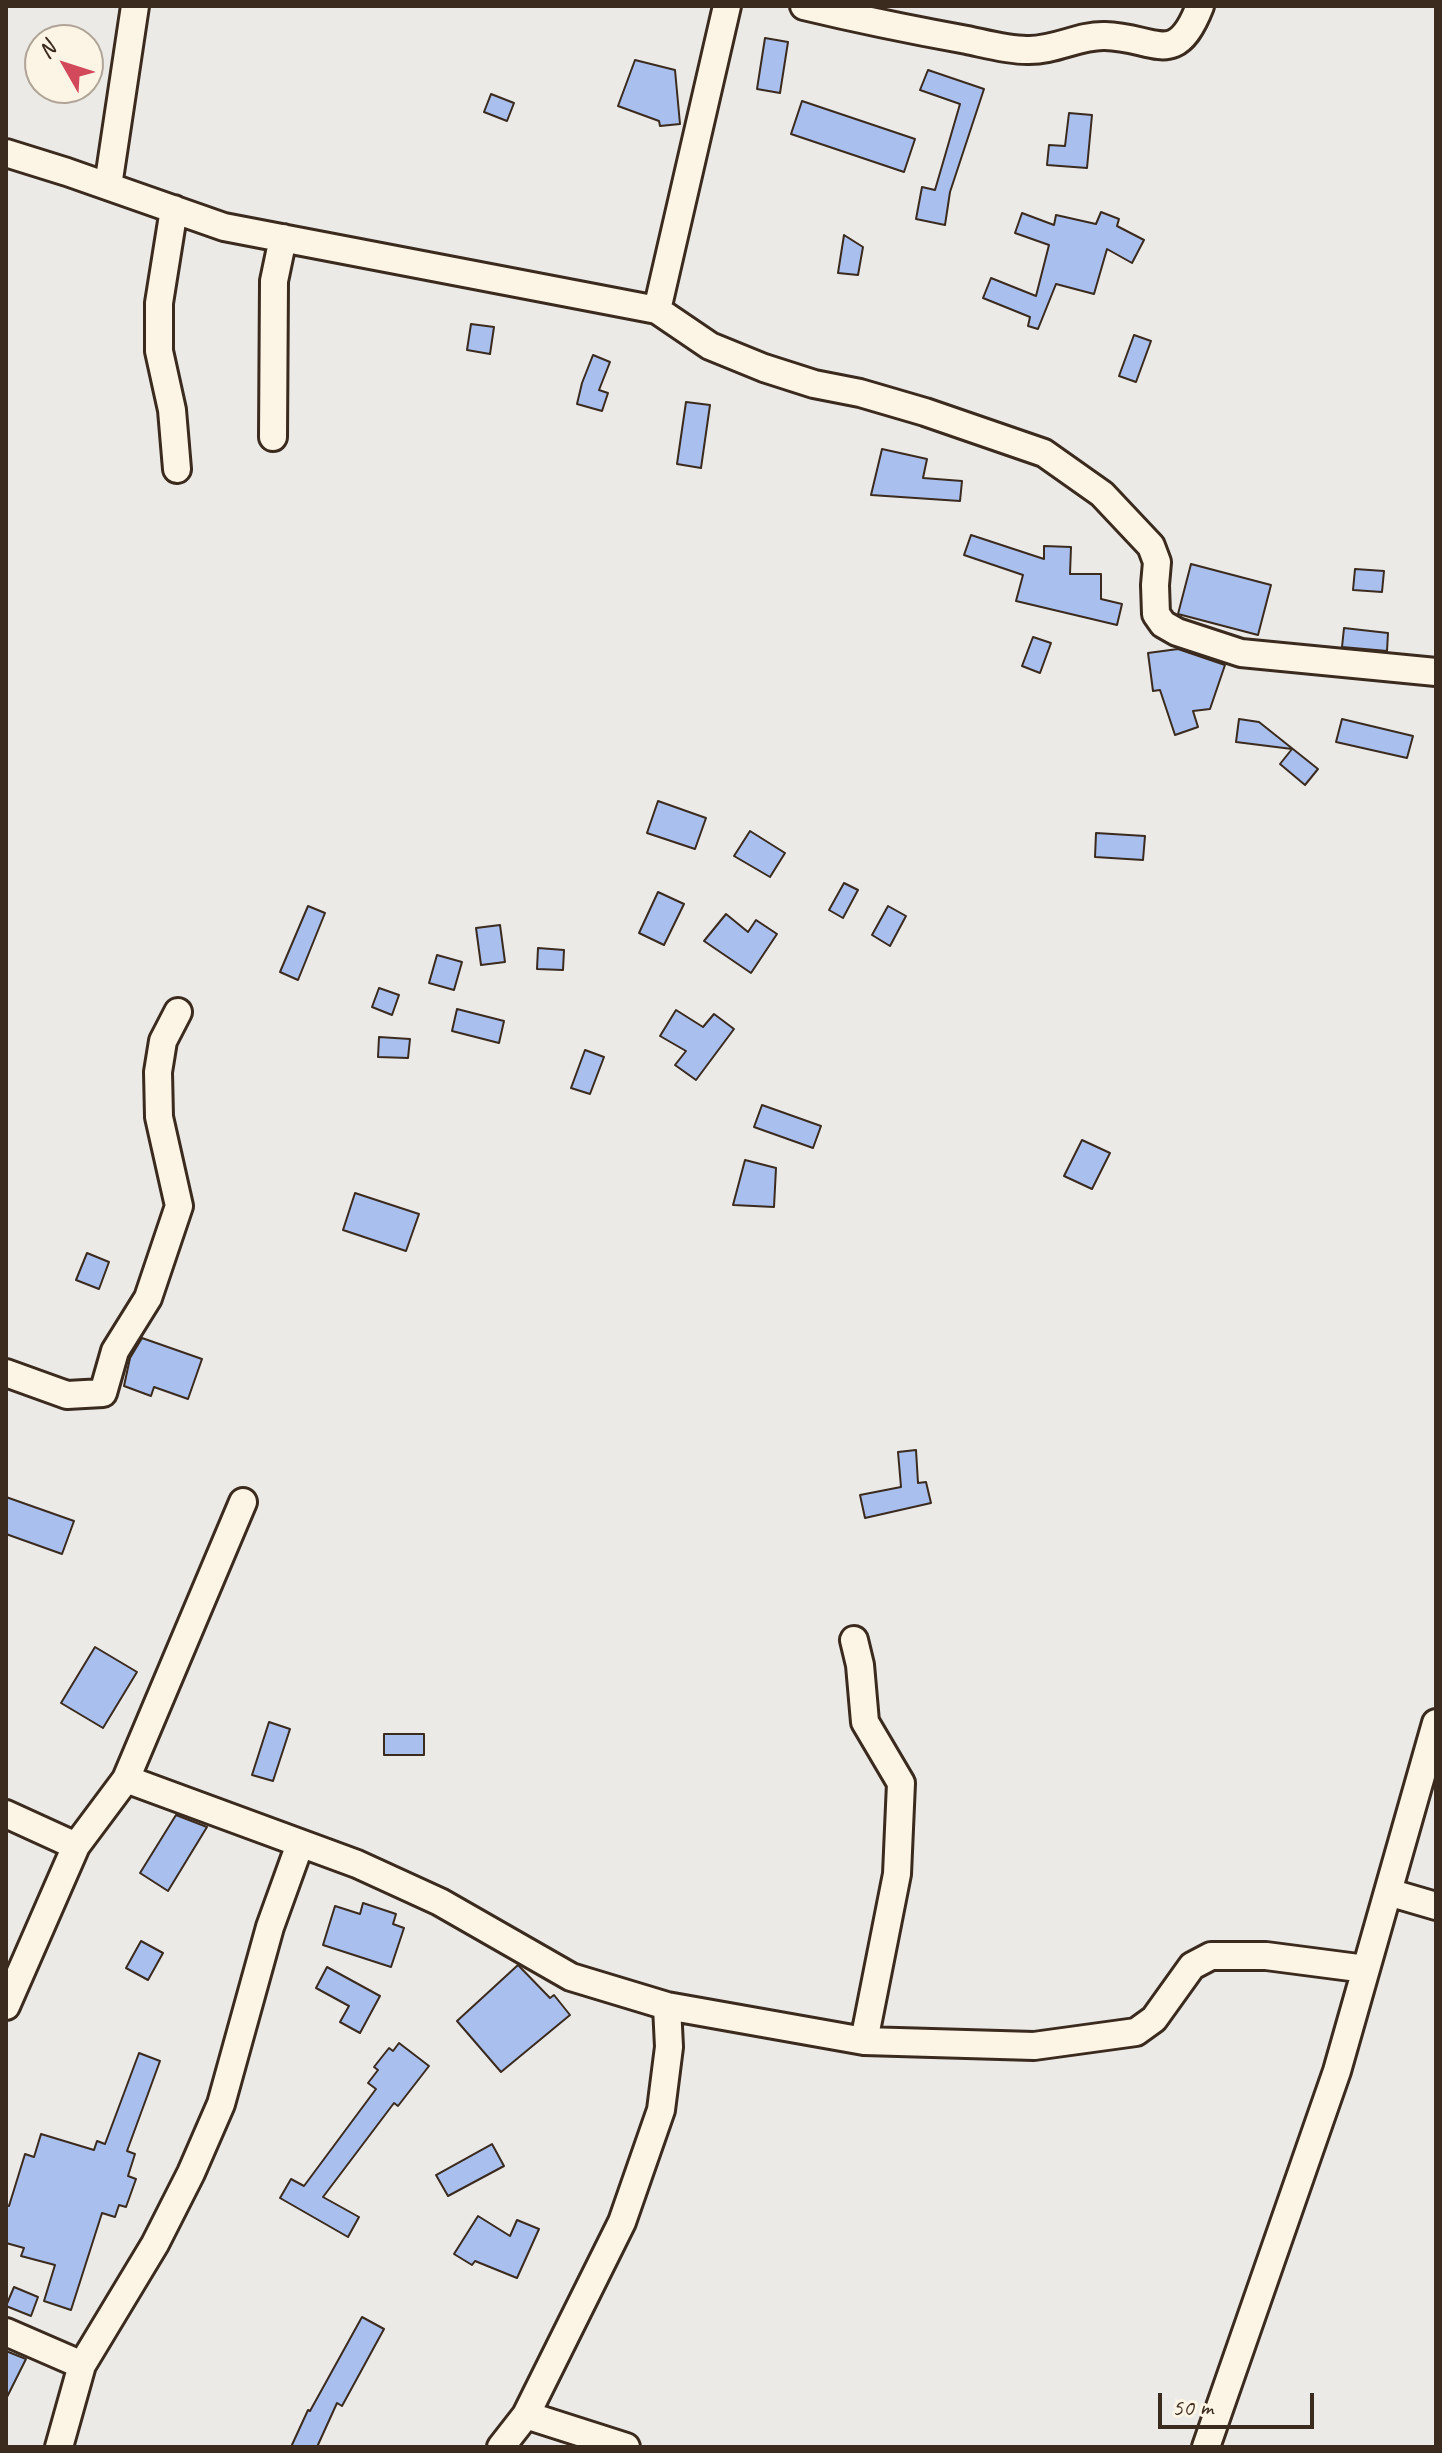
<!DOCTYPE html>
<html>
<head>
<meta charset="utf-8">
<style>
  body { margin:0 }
  #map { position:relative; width:1442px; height:2453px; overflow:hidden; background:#ebeae7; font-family:Caveat,sans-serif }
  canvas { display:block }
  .frame { position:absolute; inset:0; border:8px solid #3b2a1e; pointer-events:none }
  .north { position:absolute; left:24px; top:24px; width:80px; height:80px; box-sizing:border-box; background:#fcf5e5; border:2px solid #afa495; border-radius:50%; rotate:309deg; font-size:22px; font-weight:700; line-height:32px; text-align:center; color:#3b2a1e }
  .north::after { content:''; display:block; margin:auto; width:28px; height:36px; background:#d1495b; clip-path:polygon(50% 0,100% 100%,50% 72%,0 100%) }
  .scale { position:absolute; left:1158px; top:2393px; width:156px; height:36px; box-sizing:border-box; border:4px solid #3b2a1e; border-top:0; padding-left:10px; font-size:24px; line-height:28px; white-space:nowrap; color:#3b2a1e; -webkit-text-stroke:6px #fcf5e5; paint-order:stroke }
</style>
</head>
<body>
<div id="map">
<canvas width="1442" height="2453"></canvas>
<div class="frame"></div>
<div class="north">N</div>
<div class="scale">50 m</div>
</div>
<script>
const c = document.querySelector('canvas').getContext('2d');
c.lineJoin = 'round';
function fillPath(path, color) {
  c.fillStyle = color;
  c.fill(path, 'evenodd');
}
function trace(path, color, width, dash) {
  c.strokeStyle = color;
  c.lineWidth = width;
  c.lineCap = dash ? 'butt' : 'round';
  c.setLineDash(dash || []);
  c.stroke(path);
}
const building = new Path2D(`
  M765 38 788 42 780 93 757 89Z
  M635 60 675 70 680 124 660 126 659 121 618 106Z
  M928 70 984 89 950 192 945 225 916 219 922 187 935 190 960 104 920 90Z
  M491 94 514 103 507 121 484 112Z
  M802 101 915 139 904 172 791 134Z
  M1069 113 1092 115 1087 168 1047 165 1049 145 1065 146Z
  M1101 212 1119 219 1117 226 1144 240 1132 263 1107 249 1094 294 1056 284 1038 329 1028 326 1030 317 983 298 991 278 1036 296 1049 245 1015 233 1022 213 1054 225 1056 215 1096 224Z
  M844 235 863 247 858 275 838 273Z
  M471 324 494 327 490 354 467 350Z
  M1134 335 1151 341 1136 382 1119 376Z
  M593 355 610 362 599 390 608 393 602 411 577 404 582 383Z
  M686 402 710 405 701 468 677 464Z
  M882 449 927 459 923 478 962 481 960 501 871 495Z
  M971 535 1044 559V546L1071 547 1070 574H1101V599L1122 604 1117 625 1016 601 1023 575 964 555Z
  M1191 564 1271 585 1258 635 1178 614Z
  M1355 569 1384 571 1382 592 1353 590Z
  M1344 628 1388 633 1387 651 1342 647Z
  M1033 637 1051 643 1040 673 1022 666Z
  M1178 649 1225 665 1210 709 1193 711 1198 727 1175 735 1160 690 1153 691 1148 653Z
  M1239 719 1259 722 1318 769 1305 785 1280 764 1292 749 1236 742Z
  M1342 719 1413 736 1407 758 1336 742Z
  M658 801 706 818 695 849 647 833Z
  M750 831 785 853 770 877 734 856Z
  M1096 833 1145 836 1143 860 1095 857Z
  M844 883 858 890 843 918 829 910Z
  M658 892 684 904 664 945 639 933Z
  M308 906 325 913 298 980 280 972Z
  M888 906 906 916 890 946 872 935Z
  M726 914 748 932 756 920 777 934 751 973 704 941Z
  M500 925 505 962 481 965 476 928Z
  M538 948 564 950 563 970 537 969Z
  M437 955 462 962 454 990 429 983Z
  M379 988 399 995 392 1015 372 1007Z
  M457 1009 504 1021 499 1043 452 1031Z
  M676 1010 703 1027 714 1014 734 1029 696 1080 675 1065 686 1051 660 1036Z
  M379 1037 410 1039 408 1058 378 1057Z
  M585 1050 604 1057 590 1094 571 1088Z
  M762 1105 821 1126 813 1148 754 1127Z
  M1082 1140 1110 1153 1092 1189 1064 1176Z
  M745 1160 776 1168 774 1207 733 1205Z
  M355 1193 419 1214 406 1251 343 1230Z
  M87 1253 109 1262 99 1289 76 1280Z
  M142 1338 202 1359 188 1399 154 1387 151 1396 124 1386 130 1358Z
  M916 1450 918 1483 926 1482 931 1503 865 1518 860 1495 901 1487 898 1452Z
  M6 1497 74 1521 62 1554 6 1534Z
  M95 1647 137 1672 103 1728 61 1703Z
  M269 1722 290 1729 273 1781 252 1775Z
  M384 1734H424V1755H384Z
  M176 1815 207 1827 168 1891 140 1873Z
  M363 1903 396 1914 393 1924 404 1928 391 1967 323 1945 335 1906 360 1914Z
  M141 1941 163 1953 148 1980 126 1968Z
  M518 1965 550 1998 554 1995 570 2015 501 2072 457 2021Z
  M327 1967 380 1996 360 2033 340 2022 349 2006 316 1988Z
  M399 2043 429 2066 398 2106 394 2103 323 2197 359 2217 348 2237 280 2198 291 2179 304 2186 376 2089 368 2083 378 2070 374 2067 389 2048 393 2051Z
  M139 2053 160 2061 127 2151 135 2154 128 2176 136 2179 126 2207 119 2205 115 2217 102 2213 71 2310 44 2301 55 2265 21 2256 24 2248 6 2243V2205L9 2206 25 2154 34 2157 41 2134 94 2150 97 2141 105 2144Z
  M492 2144 504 2166 448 2196 436 2175Z
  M478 2216 510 2236 517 2220 539 2229 517 2278 475 2261 472 2265 454 2254Z
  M14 2287 38 2297 31 2316 6 2306Z
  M362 2317 384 2329 342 2406 337 2403 317 2447H291L308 2410 310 2411Z
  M6 2351 26 2359 6 2399Z`);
fillPath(building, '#a9bfed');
trace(building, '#3b2a1e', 2);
const street = new Path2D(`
  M804 6C858 19 912 30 967 40 986 44 1007 50 1027 50 1055 51 1079 35 1105 36 1155 37 1175 70 1200 6
  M6 153 67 172 224 227 657 310 710 346 764 368 814 384 860 393 925 412 1044 453 1102 494 1151 546 1157 562 1155 585 1156 614 1163 624 1177 632 1241 653 1436 672
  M108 186 135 6
  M174 209 159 303V351L172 410 177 469
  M657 310 727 6
  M273 437 274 281 283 238
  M6 1373 67 1395 103 1393 115 1351 148 1298 179 1206 159 1117 158 1072 163 1041 178 1012
  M854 1640 860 1665 865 1722 901 1783 897 1874 864 2041
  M126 1779 357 1864 440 1902 571 1977 667 2006 669 2047 661 2110 622 2222 526 2415 501 2447
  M6 1814 76 1846
  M1388 1892 1436 1906
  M6 2006 76 1846 126 1779 243 1502
  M667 2006 864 2041 1034 2046 1136 2032 1154 2019 1192 1966 1211 1956H1266L1366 1969
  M6 2332 82 2365
  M526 2415 626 2447
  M59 2447 82 2365 155 2244 191 2173 221 2104 270 1927 300 1844
  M1206 2447 1337 2071 1436 1723`);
trace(street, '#3b2a1e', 32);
trace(street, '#fcf5e5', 26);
</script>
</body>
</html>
